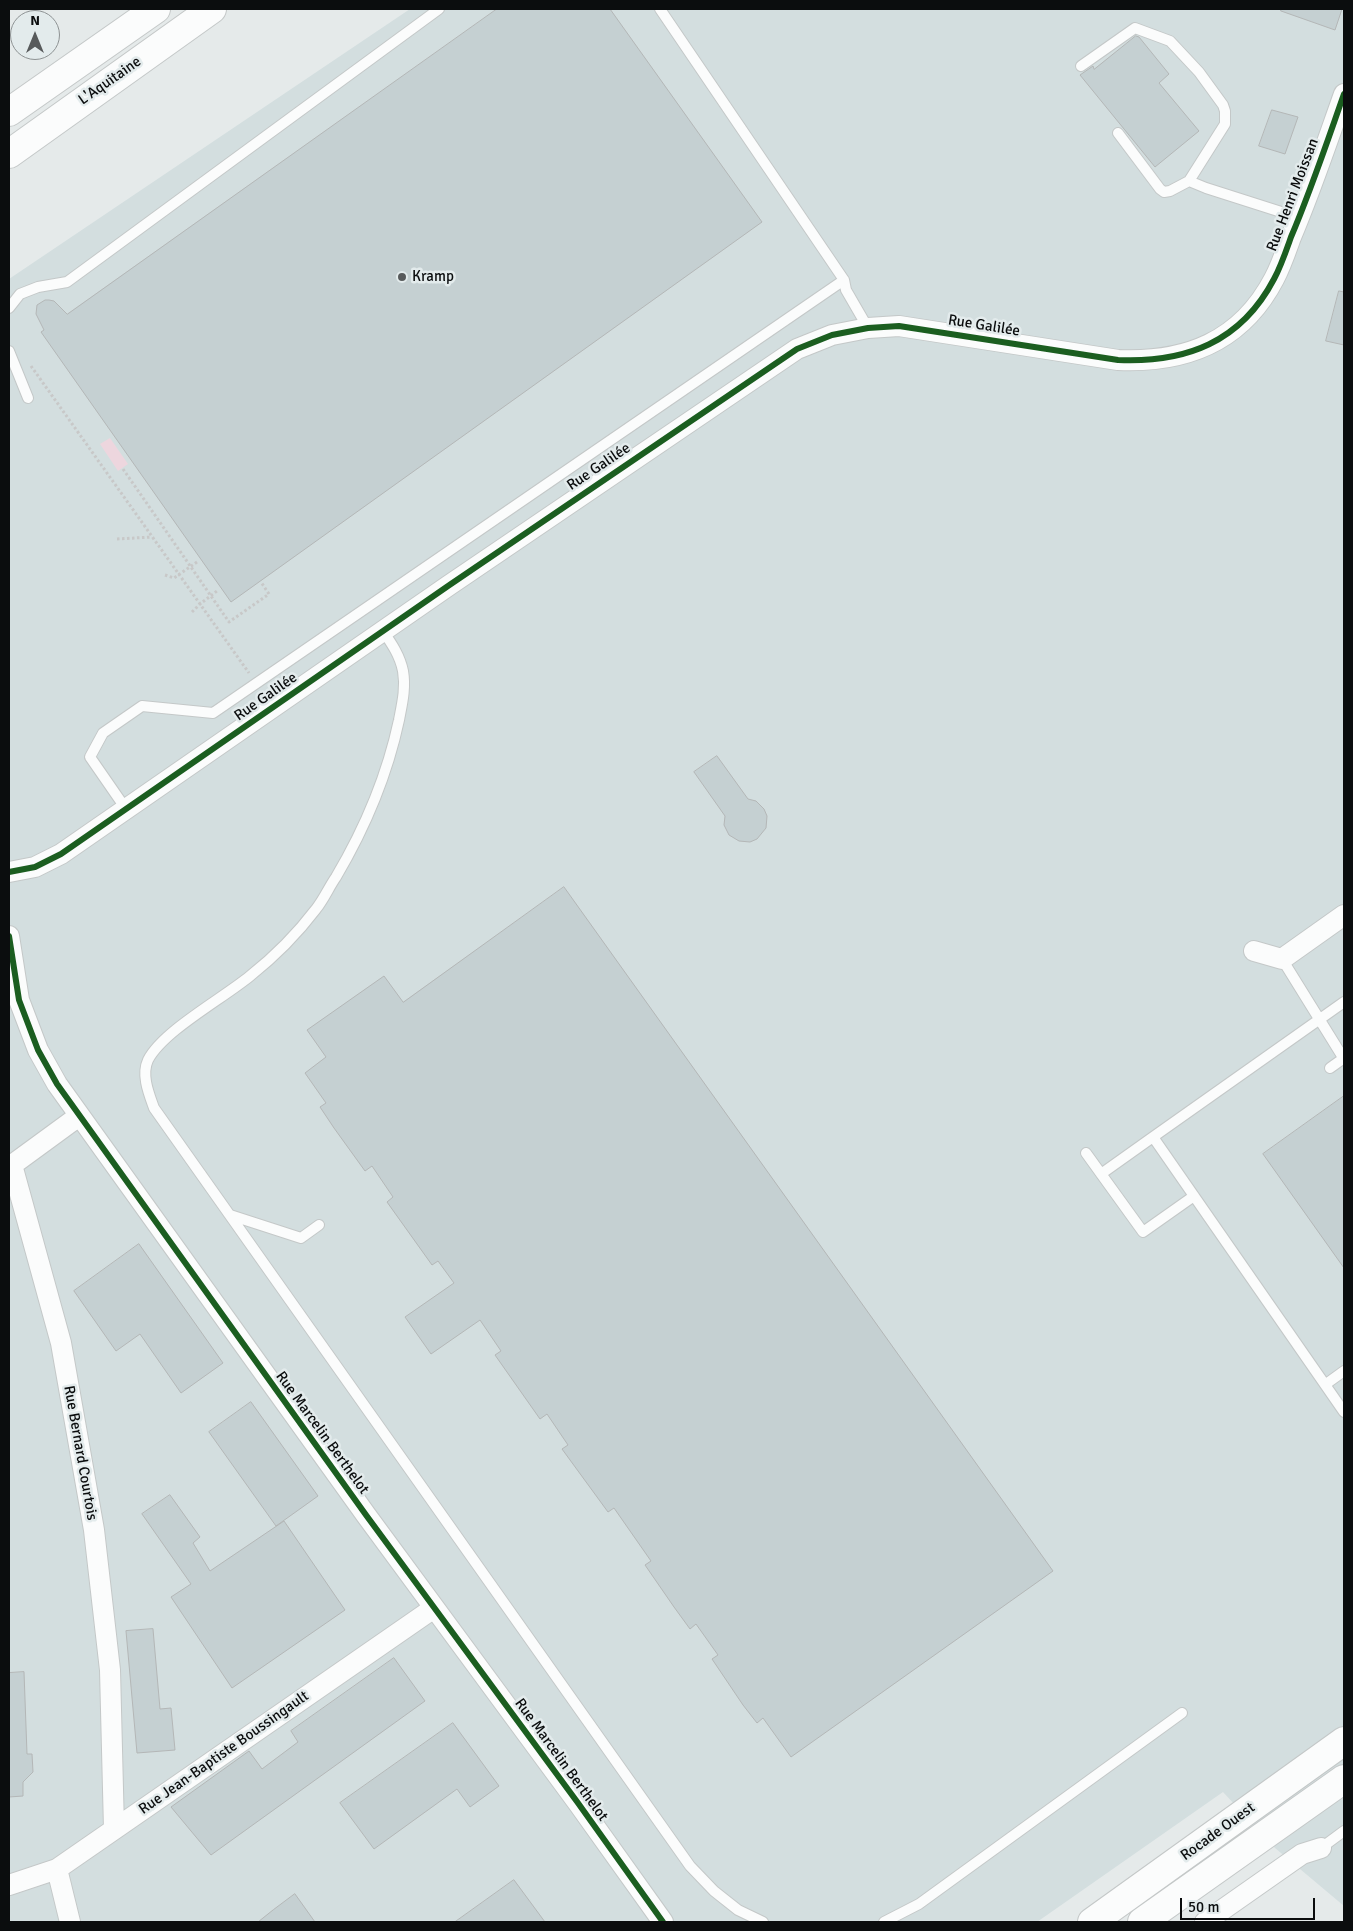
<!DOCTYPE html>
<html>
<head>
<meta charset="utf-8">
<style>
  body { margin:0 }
  #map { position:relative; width:1353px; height:1931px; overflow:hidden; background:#e5eaea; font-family:Signika,sans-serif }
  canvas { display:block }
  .frame { position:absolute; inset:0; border:10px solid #0b0d0e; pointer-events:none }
  .north { position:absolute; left:10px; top:10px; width:50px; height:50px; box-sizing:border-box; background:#e3ebec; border:1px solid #8d9293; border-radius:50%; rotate:0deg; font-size:14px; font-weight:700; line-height:20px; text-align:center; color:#0b0d0e }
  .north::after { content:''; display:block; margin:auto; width:18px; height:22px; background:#575a5b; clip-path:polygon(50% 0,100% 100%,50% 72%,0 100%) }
  .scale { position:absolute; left:1180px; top:1898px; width:135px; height:22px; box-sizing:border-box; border:2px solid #0b0d0e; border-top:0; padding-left:6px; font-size:15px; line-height:18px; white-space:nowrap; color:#0b0d0e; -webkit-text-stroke:4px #e3ebec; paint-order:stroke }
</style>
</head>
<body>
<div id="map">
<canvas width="1353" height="1931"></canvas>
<div class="frame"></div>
<div class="north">N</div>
<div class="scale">50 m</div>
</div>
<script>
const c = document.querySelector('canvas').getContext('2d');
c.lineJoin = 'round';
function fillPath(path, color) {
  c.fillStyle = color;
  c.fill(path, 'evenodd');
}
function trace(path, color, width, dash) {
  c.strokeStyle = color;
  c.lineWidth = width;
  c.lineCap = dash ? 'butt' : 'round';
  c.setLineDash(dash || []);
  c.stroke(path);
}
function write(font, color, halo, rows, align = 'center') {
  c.font = font + ' Signika,sans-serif';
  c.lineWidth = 5;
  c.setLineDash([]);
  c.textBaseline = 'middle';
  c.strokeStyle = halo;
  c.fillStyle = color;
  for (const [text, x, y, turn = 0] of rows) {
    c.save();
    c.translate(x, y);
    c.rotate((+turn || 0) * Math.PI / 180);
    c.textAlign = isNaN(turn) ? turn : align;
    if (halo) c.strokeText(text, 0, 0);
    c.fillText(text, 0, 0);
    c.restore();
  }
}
fillPath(new Path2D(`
  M410 9H1344V1906L1275 1848 1223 1792 1037 1922H9V279Z`), '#d3dedf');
fillPath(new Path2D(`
  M110 438 128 464 118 471 100 444Z`), '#edd6de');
const building = new Path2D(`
  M497 9H610L762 222 231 602 41 332 44 330 36 314 37 305 45 300H49L54 301 67 314Z
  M1281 9H1342L1335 30 1281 11Z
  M1136 36 1139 37 1169 74 1159 83 1199 131 1155 167 1080 75 1093 66 1094 69Z
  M1272 110 1298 117 1285 154 1259 146Z
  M1339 291 1344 292V345L1326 341Z
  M717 756 748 799 756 801 764 809 767 816 766 828 757 839 750 842 739 841 729 835 724 825 725 816 694 772Z
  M564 887 1053 1571 791 1757 763 1718 757 1723 743 1705 712 1659 718 1655 696 1624 690 1629 674 1607 645 1565 651 1561 614 1508 608 1512 562 1449 568 1445 547 1414 540 1419 495 1355 501 1351 480 1320 431 1354 405 1317 454 1283 438 1261 432 1265 387 1202 393 1197 372 1166 365 1171 334 1128 320 1107 326 1103 305 1073 326 1057 307 1030 384 976 403 1002Z
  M1344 1096V1268L1263 1154Z
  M139 1244 223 1363 181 1393 140 1334 116 1351 74 1291Z
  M251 1402 318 1496 276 1526 209 1432Z
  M170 1495 200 1537 193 1543 210 1571 284 1521 345 1610 232 1688 171 1597 191 1584 142 1514Z
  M153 1629 160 1709 171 1708 175 1750 137 1753 126 1631Z
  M394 1658 425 1701 211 1855 171 1807 249 1751 262 1769 298 1742 291 1731Z
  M24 1672 27 1754H32L33 1772 23 1782V1796L9 1797V1673Z
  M453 1723 499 1786 470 1807 457 1789 374 1849 340 1803Z
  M514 1880 545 1922H455Z
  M295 1894 315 1922H258L273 1910Z`);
fillPath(building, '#c5d0d2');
trace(building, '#b4b7b7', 1);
const service = new Path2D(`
  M1081 66 1135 28 1170 41 1199 72 1223 105 1225 111V124L1189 181 1170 191 1164 192 1160 189 1118 133
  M1189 181 1206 188 1300 218
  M844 280 846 290 868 328
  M9 308 20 294 38 287 67 282 439 9
  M9 351 28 398
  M383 631C392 644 400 656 403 671 406 688 402 704 399 720 387 776 365 828 336 877 329 887 324 899 316 909 297 934 274 957 250 976 222 999 163 1031 148 1060 141 1075 149 1094 154 1108L690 1866 714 1891 738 1910 763 1922
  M126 809 90 757 103 733 142 706 213 713 844 280 660 9
  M1282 959 1344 1059
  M1344 1002 1153 1137 1344 1412
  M1330 1068 1344 1058
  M1086 1153 1143 1232 1194 1196
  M1101 1174 1153 1137
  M230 1215 301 1238 319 1225
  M1326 1384 1344 1371
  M1321 1848 1344 1831
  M884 1922 919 1904 1182 1713`);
const minor = new Path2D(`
  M9 872 35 867 61 854 448 586 797 349 832 335 868 328 899 326 1118 360C1186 363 1241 342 1274 279 1281 266 1286 251 1291 237 1311 190 1327 142 1344 94
  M9 936 19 1000 38 1050 57 1084 366 1515 578 1803 663 1922
  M1254 951 1282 959 1344 915
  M79 1116 12 1165 61 1343 94 1530 110 1670 114 1829
  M57 1869 70 1922
  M9 1885 57 1869 434 1608
  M1205 1922 1302 1854 1321 1848`);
const primary = new Path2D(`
  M1092 1922 1344 1741
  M1142 1922 1344 1779`);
const motorway = new Path2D(`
  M9 112 156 9
  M9 154 212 9`);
trace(service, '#c4c8c8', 12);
trace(minor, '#c4c8c8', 22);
trace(primary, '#c4c8c8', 30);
trace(motorway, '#c4c8c8', 30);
trace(new Path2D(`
  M31 366 249 673
  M123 469 229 622 269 594 261 582
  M117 539 152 537
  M165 575 174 578 197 562
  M192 612 200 604 217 591`), '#c8c8c8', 3, [2.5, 2.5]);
trace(service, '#fbfcfc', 10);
trace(minor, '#fbfcfc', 20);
trace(primary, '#fbfcfc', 28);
trace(motorway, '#fbfcfc', 28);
trace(new Path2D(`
  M9 872 35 867 61 854 448 586 797 349 832 335 868 328 899 326 1118 360C1186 363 1241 342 1274 279 1281 266 1286 251 1291 237 1311 190 1327 142 1344 94
  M9 936 19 1000 38 1050 57 1084 366 1515 578 1803 663 1922`), '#1b5e20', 6);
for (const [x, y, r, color] of [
  [402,277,5,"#575a5b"]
]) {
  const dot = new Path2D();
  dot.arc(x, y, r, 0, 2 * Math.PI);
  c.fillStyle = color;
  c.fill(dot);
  trace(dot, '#e3ebec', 2);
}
write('15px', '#0b0d0e', '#e3ebec', [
  ["L'Aquitaine",110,81,-35],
  ["Rue Henri Moissan",1293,195,-69],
  ["Rue Galilée",984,326,9],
  ["Rue Galilée",599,467,-34],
  ["Rue Galilée",266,697,-35],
  ["Rue Marcelin Berthelot",322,1433,54],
  ["Rue Bernard Courtois",80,1453,80],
  ["Rue Jean-Baptiste Boussingault",224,1753,-35],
  ["Rue Marcelin Berthelot",561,1760,54],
  ["Rocade Ouest",1218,1832,-36]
]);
write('15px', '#0b0d0e', '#e3ebec', [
  ["Kramp",412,277]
], 'left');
</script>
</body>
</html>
